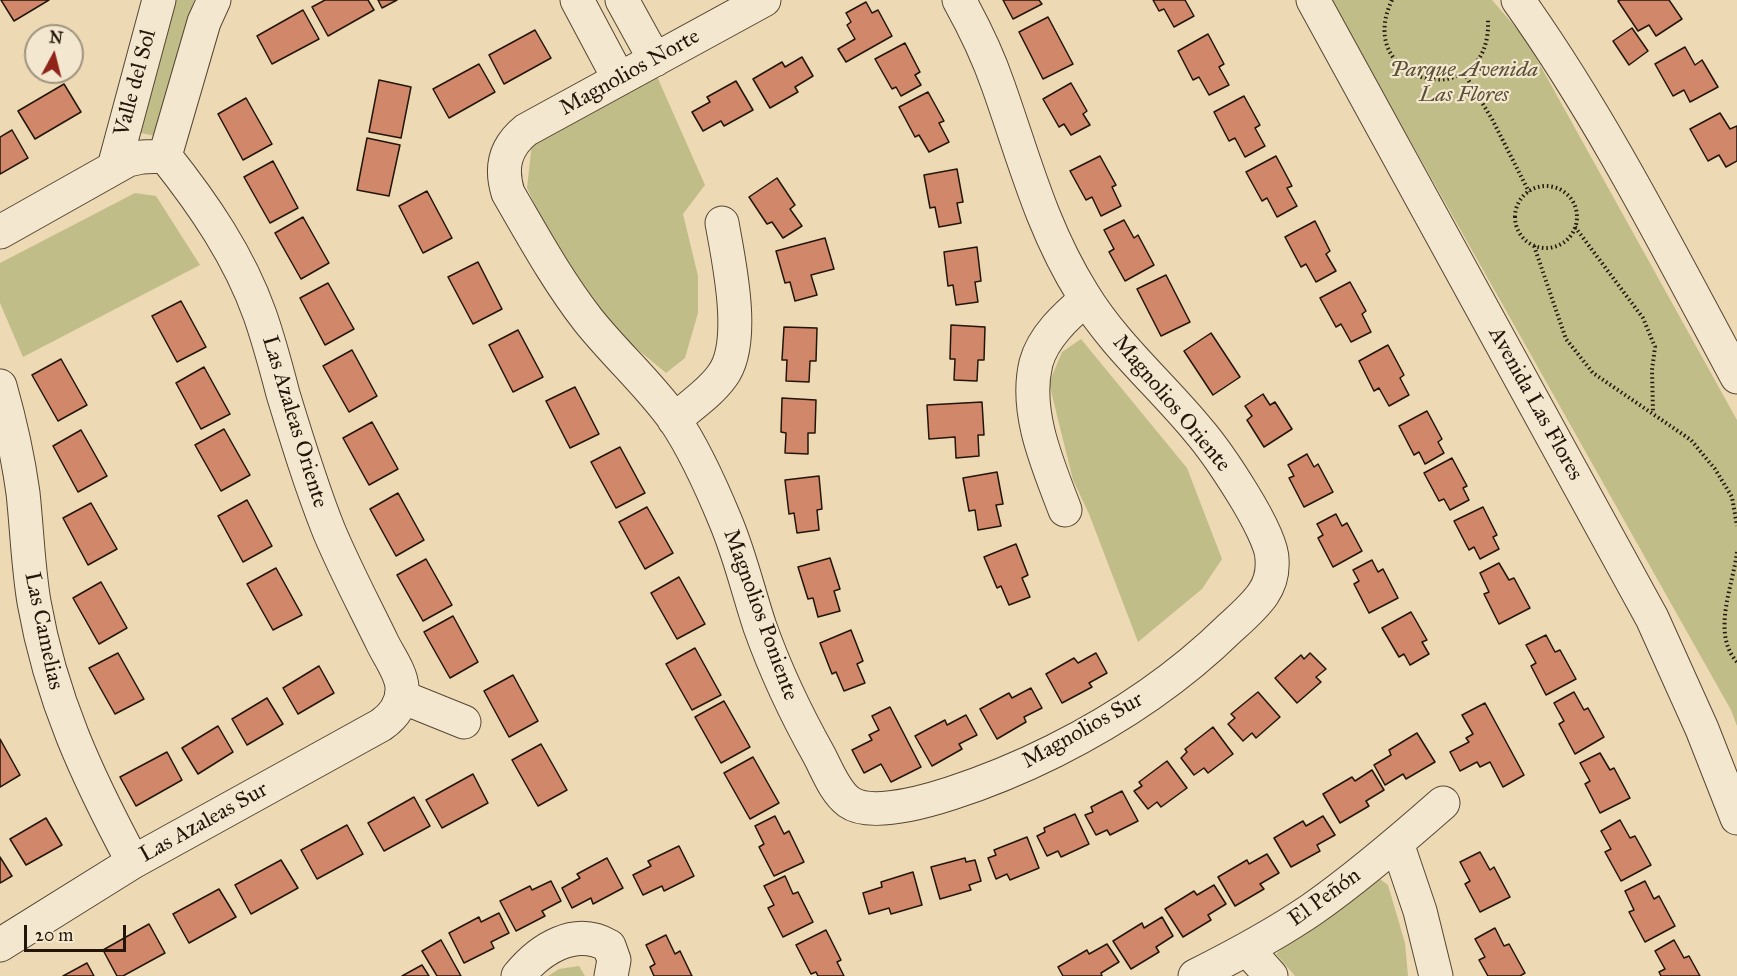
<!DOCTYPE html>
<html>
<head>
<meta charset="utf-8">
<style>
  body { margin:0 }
  #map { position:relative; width:1737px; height:976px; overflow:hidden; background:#eddab5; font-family:"IM FELL Great Primer",serif }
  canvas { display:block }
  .north { position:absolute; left:24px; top:24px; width:60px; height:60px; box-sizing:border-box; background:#f3e7cf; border:2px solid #a0937f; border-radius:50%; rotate:7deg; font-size:16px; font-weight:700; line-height:24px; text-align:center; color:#231508 }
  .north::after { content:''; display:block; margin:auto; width:21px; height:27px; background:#8f2418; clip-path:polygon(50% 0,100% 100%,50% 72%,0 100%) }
  .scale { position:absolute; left:24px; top:925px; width:102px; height:27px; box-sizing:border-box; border:3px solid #231508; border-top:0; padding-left:8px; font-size:18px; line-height:21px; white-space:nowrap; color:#231508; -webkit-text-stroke:4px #f3e7cf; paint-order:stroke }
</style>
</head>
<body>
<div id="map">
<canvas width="1737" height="976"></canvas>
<div class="north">N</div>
<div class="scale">20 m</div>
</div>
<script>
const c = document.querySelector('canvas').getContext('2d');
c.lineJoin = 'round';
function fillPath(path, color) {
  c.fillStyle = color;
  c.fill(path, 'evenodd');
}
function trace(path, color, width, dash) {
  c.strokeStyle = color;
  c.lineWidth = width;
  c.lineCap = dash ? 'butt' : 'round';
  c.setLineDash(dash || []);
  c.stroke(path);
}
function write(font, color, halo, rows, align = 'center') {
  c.font = font + ' "IM FELL Great Primer",serif';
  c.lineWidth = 4.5;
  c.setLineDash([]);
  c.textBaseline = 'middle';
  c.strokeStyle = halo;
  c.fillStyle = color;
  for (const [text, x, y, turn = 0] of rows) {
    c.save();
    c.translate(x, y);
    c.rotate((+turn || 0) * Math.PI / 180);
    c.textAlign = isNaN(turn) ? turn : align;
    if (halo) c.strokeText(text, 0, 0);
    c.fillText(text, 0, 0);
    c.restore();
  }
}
fillPath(new Path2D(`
  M174 0H194L160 137 141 133Z
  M1331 0H1492L1525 38 1737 420V726L1731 710Z
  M655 72 705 185 683 214 698 276V313L685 358 666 373 613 329 557 251 527 188 532 142Z
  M135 193 156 196 200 265 23 357 0 303V263Z
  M1081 339 1187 468 1222 559 1202 589 1138 642 1089 514 1073 480 1049 383 1062 352Z
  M1369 871 1388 885 1405 943 1408 976H1295L1276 954Z
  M579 966 585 976H548L559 969Z`), '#c0bd88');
const building = new Path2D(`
  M1 0H49L14 21Z
  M325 0H368L374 10 328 36 312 7Z
  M378 0H397L382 8Z
  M1003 0H1039L1042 4 1013 19Z
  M1153 0H1185L1194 16 1174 27 1164 9 1159 11Z
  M1620 0H1669L1682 19 1656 36 1649 25 1638 31 1618 1Z
  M866 2 872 13 878 10 892 36 846 62 838 49 855 39 847 25 851 22 846 13Z
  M303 10 319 39 272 64 257 36Z
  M1048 17 1073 64 1043 79 1019 32Z
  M1632 28 1648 51 1629 65 1613 41Z
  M535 30 551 58 504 84 489 55Z
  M1208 34 1224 64 1219 67 1229 85 1209 95 1199 77 1193 80 1178 51Z
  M905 43 920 72 915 75 921 85 901 96 896 87 892 89 875 59Z
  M1685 47 1695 65 1702 60 1718 87 1690 102 1684 90 1673 96 1655 64Z
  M802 57 813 76 795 87 798 92 770 108 753 79 782 62 785 67Z
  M479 64 495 92 449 118 433 89Z
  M379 80 411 87 401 138 369 132Z
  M736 81 753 110 724 126 721 121 703 131 692 112 710 102 707 97Z
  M1071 83 1087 111 1083 114 1090 125 1071 135 1064 124 1059 127 1043 99Z
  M64 84 81 112 35 139 18 111Z
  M928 92 944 121 939 123 949 142 929 152 919 135 915 137 899 107Z
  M1244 96 1260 125 1255 128 1265 146 1245 157 1235 138 1229 141 1214 112Z
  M246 98 272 144 243 160 218 114Z
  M1720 113 1730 129 1737 126V161L1726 167 1719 155 1708 161 1690 129Z
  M12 130 28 158 0 174V137Z
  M367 138 400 145 389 196 357 190Z
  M1100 156 1116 185 1112 187 1121 206 1101 216 1092 197 1086 200 1070 171Z
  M1276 156 1292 186 1287 188 1297 206 1277 217 1267 198 1262 201 1246 172Z
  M273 161 298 208 270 223 244 177Z
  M957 169 963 202 957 203 961 223 939 227 935 207 930 208 924 175Z
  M777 178 795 205 790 209 802 226 783 238 772 222 767 224 749 197Z
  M427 191 452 238 423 253 399 206Z
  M303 217 329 263 301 279 275 233Z
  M1124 220 1134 238 1138 235 1154 265 1125 281 1109 252 1114 249 1104 230Z
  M1315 221 1330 251 1326 254 1336 271 1316 282 1306 264 1301 267 1285 237Z
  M825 238 834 269 811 275 817 295 795 301 790 282 785 283 776 251Z
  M977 247 981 281 975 282 978 302 956 305 953 285 948 286 944 252Z
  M478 262 502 309 473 324 448 277Z
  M1166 275 1190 322 1161 336 1137 289Z
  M1350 282 1366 311 1362 314 1371 332 1351 342 1341 324 1336 327 1320 298Z
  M328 283 354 329 325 345 300 298Z
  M181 301 206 347 177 362 152 316Z
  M951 325 985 327 984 360H978L977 381 954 380 955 359H950Z
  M784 327 817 328 816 361H810L809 382 786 381 787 360H782Z
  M518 330 543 377 513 392 489 345Z
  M1211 333 1240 377 1213 395 1184 351Z
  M1388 345 1404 375 1400 378 1409 395 1389 406 1379 388 1374 391 1359 361Z
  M352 350 377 396 349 412 323 366Z
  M61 359 87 405 58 421 32 375Z
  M204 367 230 414 201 429 176 383Z
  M575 387 599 434 570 448 546 401Z
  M1263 394 1270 405 1275 402 1292 429 1264 447 1247 420 1252 416 1245 406Z
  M782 398 816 400 815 433H808V454L785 453 786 433 781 432Z
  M982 402 984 435H978L979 456 956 458 955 437 929 439 927 405Z
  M1427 411 1442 439 1438 442 1444 453 1425 464 1419 452 1414 455 1399 426Z
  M372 422 398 469 369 485 343 438Z
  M224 429 250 475 221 491 195 445Z
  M81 430 107 476 78 492 53 446Z
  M620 447 645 493 616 508 591 462Z
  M1307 454 1314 467 1318 464 1333 492 1304 507 1289 478 1294 476 1288 465Z
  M1452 458 1467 486 1463 488 1469 500 1450 510 1444 499 1439 501 1424 473Z
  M997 472 1003 504 996 505 1001 526 978 530 975 510 969 511 963 478Z
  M819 476 822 509 817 510 819 530 797 533 794 513 789 514 785 480Z
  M398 493 424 540 396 556 370 509Z
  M247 500 272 546 243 562 218 516Z
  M91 503 117 549 88 565 63 518Z
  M647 507 673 553 645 569 619 522Z
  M1483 507 1497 535 1493 537 1499 549 1480 559 1474 547 1469 550 1454 521Z
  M1336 514 1342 526 1347 523 1362 551 1333 567 1318 538 1323 535 1317 524Z
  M1016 544 1028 575 1022 578 1030 597 1009 605 1001 586 997 588 984 557Z
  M830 558 840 589 834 591 840 611 818 617 813 598 808 599 798 567Z
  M426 559 452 605 423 621 397 575Z
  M1372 560 1378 572 1383 569 1398 598 1369 613 1354 584 1359 581 1353 570Z
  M1499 563 1509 580 1514 578 1530 608 1499 624 1484 594 1489 592 1480 573Z
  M276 568 302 615 273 630 247 584Z
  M679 577 705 624 677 639 651 593Z
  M101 582 127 628 99 644 73 598Z
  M1411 612 1427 640 1422 642 1429 654 1410 665 1404 654 1399 657 1382 628Z
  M453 616 478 662 450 678 424 632Z
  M851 630 863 661 857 664 865 683 844 691 836 672 832 674 820 643Z
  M1546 635 1555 652 1560 650 1576 679 1546 695 1531 666 1536 663 1526 645Z
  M695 648 721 695 692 710 666 664Z
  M118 653 144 699 115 714 89 668Z
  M1096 653 1107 673 1089 683 1092 687 1062 703 1046 674 1074 658 1078 663Z
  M1310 653 1326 669 1316 677 1321 682 1297 703 1275 678 1301 655 1304 659Z
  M319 666 334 693 298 714 283 688Z
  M513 675 538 721 509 737 484 691Z
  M1031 688 1042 708 1024 717 1026 722 997 739 980 709 1009 693 1012 698Z
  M1258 692 1280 717 1256 738 1252 733 1243 741 1228 724 1235 718 1231 714Z
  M1574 692 1584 710 1588 708 1604 737 1575 754 1559 724 1564 721 1554 703Z
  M267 698 283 724 247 745 232 719Z
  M724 701 750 747 721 763 695 717Z
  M1485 703 1524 775 1503 787 1490 762 1480 767 1477 762 1460 771 1450 752 1469 742 1466 738 1473 734 1462 715Z
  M890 707 921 767 891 782 881 764 864 773 852 750 872 740 869 735 879 730 872 716Z
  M966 715 977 735 959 744 962 749 932 766 915 736 945 720 947 725Z
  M218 726 233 752 198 774 182 748Z
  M1213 727 1233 754 1208 773 1204 768 1194 775 1181 758 1187 752 1185 749Z
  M1417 733 1435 762 1406 779 1403 774 1385 785 1374 765 1391 755 1389 750Z
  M0 739 20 775 0 787Z
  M541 744 567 790 538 806 512 760Z
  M167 752 182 780 136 806 120 777Z
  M1600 753 1610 770 1614 768 1630 798 1600 813 1585 784 1590 781 1580 763Z
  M753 757 779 803 750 819 724 773Z
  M1167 761 1187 788 1161 807 1157 802 1148 809 1134 791 1142 786 1139 782Z
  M1372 770 1384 790 1366 801 1369 806 1340 823 1323 794 1352 777 1355 781Z
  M473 774 488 803 442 828 426 800Z
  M1122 791 1138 821 1110 835 1107 830 1096 835 1085 815 1093 812 1091 807Z
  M414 797 430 826 384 851 368 823Z
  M1075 814 1089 844 1061 857 1058 851 1047 856 1037 836 1045 832 1044 828Z
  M775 816 784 834 789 831 804 862 774 876 759 847 764 844 755 826Z
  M1323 816 1335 835 1317 845 1320 851 1291 867 1274 838 1303 821 1306 826Z
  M46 818 62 845 26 865 10 839Z
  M1620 820 1630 838 1635 836 1651 865 1621 881 1605 852 1611 849 1601 831Z
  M347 825 363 854 317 879 301 850Z
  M1027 837 1039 868 1010 880 1007 874 996 879 988 858 996 855 994 850Z
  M679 846 694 876 664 891 662 886 643 895 633 875 651 866 648 861Z
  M1480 852 1490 870 1494 867 1510 897 1480 912 1465 884 1470 881 1460 862Z
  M1267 854 1279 873 1260 884 1264 889 1235 906 1218 877 1247 860 1249 864Z
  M0 857 12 876 0 883Z
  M607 858 623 888 593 904 591 898 572 908 562 888 580 878 577 874Z
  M965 858 966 862 975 860 981 881 969 885 971 890 940 899 931 867Z
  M281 860 298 888 251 914 235 885Z
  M913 872 922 905 891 914 889 908 869 914 863 893 882 887 881 882Z
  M785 876 793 894 798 892 813 922 783 937 768 908 774 905 764 886Z
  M551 881 561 901 542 911 545 916 516 931 500 901 530 886 532 890Z
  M1645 881 1654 899 1659 896 1675 926 1645 942 1629 912 1634 910 1625 891Z
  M1214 885 1226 904 1208 915 1211 920 1183 937 1165 909 1194 891 1197 895Z
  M219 889 236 917 189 943 173 914Z
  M499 913 509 933 491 942 494 948 464 963 449 933 479 917 481 922Z
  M1162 917 1173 936 1156 947 1159 952 1131 969 1113 941 1142 923 1144 928Z
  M149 924 165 953 123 976H117L103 950Z
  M1495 928 1504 946 1509 944 1525 973 1520 976H1488L1479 960 1485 957 1475 939Z
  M826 930 841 960 837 962 844 976H818L816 972 811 974 796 945Z
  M666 935 675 954 680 951 692 976H654L650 967 655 964 646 945Z
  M441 940 461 976H437L422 951Z
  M1674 940 1684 958 1689 956 1700 976H1661L1659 972 1665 969 1655 951Z
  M1107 944 1119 962 1101 973 1102 976H1063L1058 967 1087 950 1089 954Z
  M87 963 94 976H63Z
  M422 965 429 976H402Z`);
fillPath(building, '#d18769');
trace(building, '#231508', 1.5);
const minor = new Path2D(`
  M577 0 619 79
  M622 0 655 60
  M764 0 526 130C505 147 500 167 508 193 533 236 557 280 588 320 615 354 649 384 674 419 695 450 711 486 725 520 740 555 748 591 760 627 776 672 796 714 819 755 827 770 835 792 849 802 885 828 1016 770 1054 751 1118 719 1179 678 1230 628 1241 618 1254 607 1263 594 1270 584 1273 572 1272 559 1272 532 1217 452 1198 430 1160 384 1114 345 1083 294 1041 227 1024 158 998 85 988 56 974 27 959 0
  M165 156 204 22 214 0
  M114 167 159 0
  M0 232 128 160 142 157 165 156
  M0 386C10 421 18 457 23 493 27 530 28 566 34 602 51 699 87 776 133 862
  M674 420C690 406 710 393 722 376 747 344 729 262 722 223
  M1065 510C1048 465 1024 412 1036 363 1043 337 1066 316 1086 299
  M402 697 464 722
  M1397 843 1420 911 1436 976
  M0 945 133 862 381 725C394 716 403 704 402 687 401 672 388 655 382 642 364 605 345 569 329 531 311 486 297 440 283 394 276 367 269 341 260 315 239 256 204 205 165 156
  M1247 949 1271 976
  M518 976C540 949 575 926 609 946L614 960 611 976
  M1195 976C1235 956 1274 935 1311 910 1357 878 1401 840 1443 803`);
const tertiary = new Path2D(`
  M1313 0 1652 618 1702 729 1737 818
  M1518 0C1602 118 1668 249 1737 377`);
trace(minor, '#564633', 35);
trace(tertiary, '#564633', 35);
trace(new Path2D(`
  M1392 0C1351 86 1492 116 1488 20
  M1464 73 1492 119 1529 192
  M1515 217a31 31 0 1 1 62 0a31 31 0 1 1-62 0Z
  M1575 227 1643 318 1655 347 1652 370 1653 412
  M1534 246 1566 339 1593 373 1691 440 1715 469 1732 497 1737 526
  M1737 552C1733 586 1711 633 1737 662`), '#231508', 4, [1.5, 3]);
trace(minor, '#f3e7cf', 33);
trace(tertiary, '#f3e7cf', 33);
write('italic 22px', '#5a5035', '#f3e7cf', [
  ["Parque Avenida",1464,71],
  ["Las Flores",1464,96]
]);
write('22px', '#231508', '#f3e7cf', [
  ["Magnolios Norte",630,73,-29],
  ["Valle del Sol",136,83,-75],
  ["Magnolios Oriente",1171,404,50],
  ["Avenida Las Flores",1535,404,61],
  ["Las Azaleas Oriente",294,422,73],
  ["Magnolios Poniente",760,615,70],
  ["Las Camelias",43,631,78],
  ["Magnolios Sur",1083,731,-29],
  ["Las Azaleas Sur",204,823,-29],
  ["El Peñón",1325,898,-36]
]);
</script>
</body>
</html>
